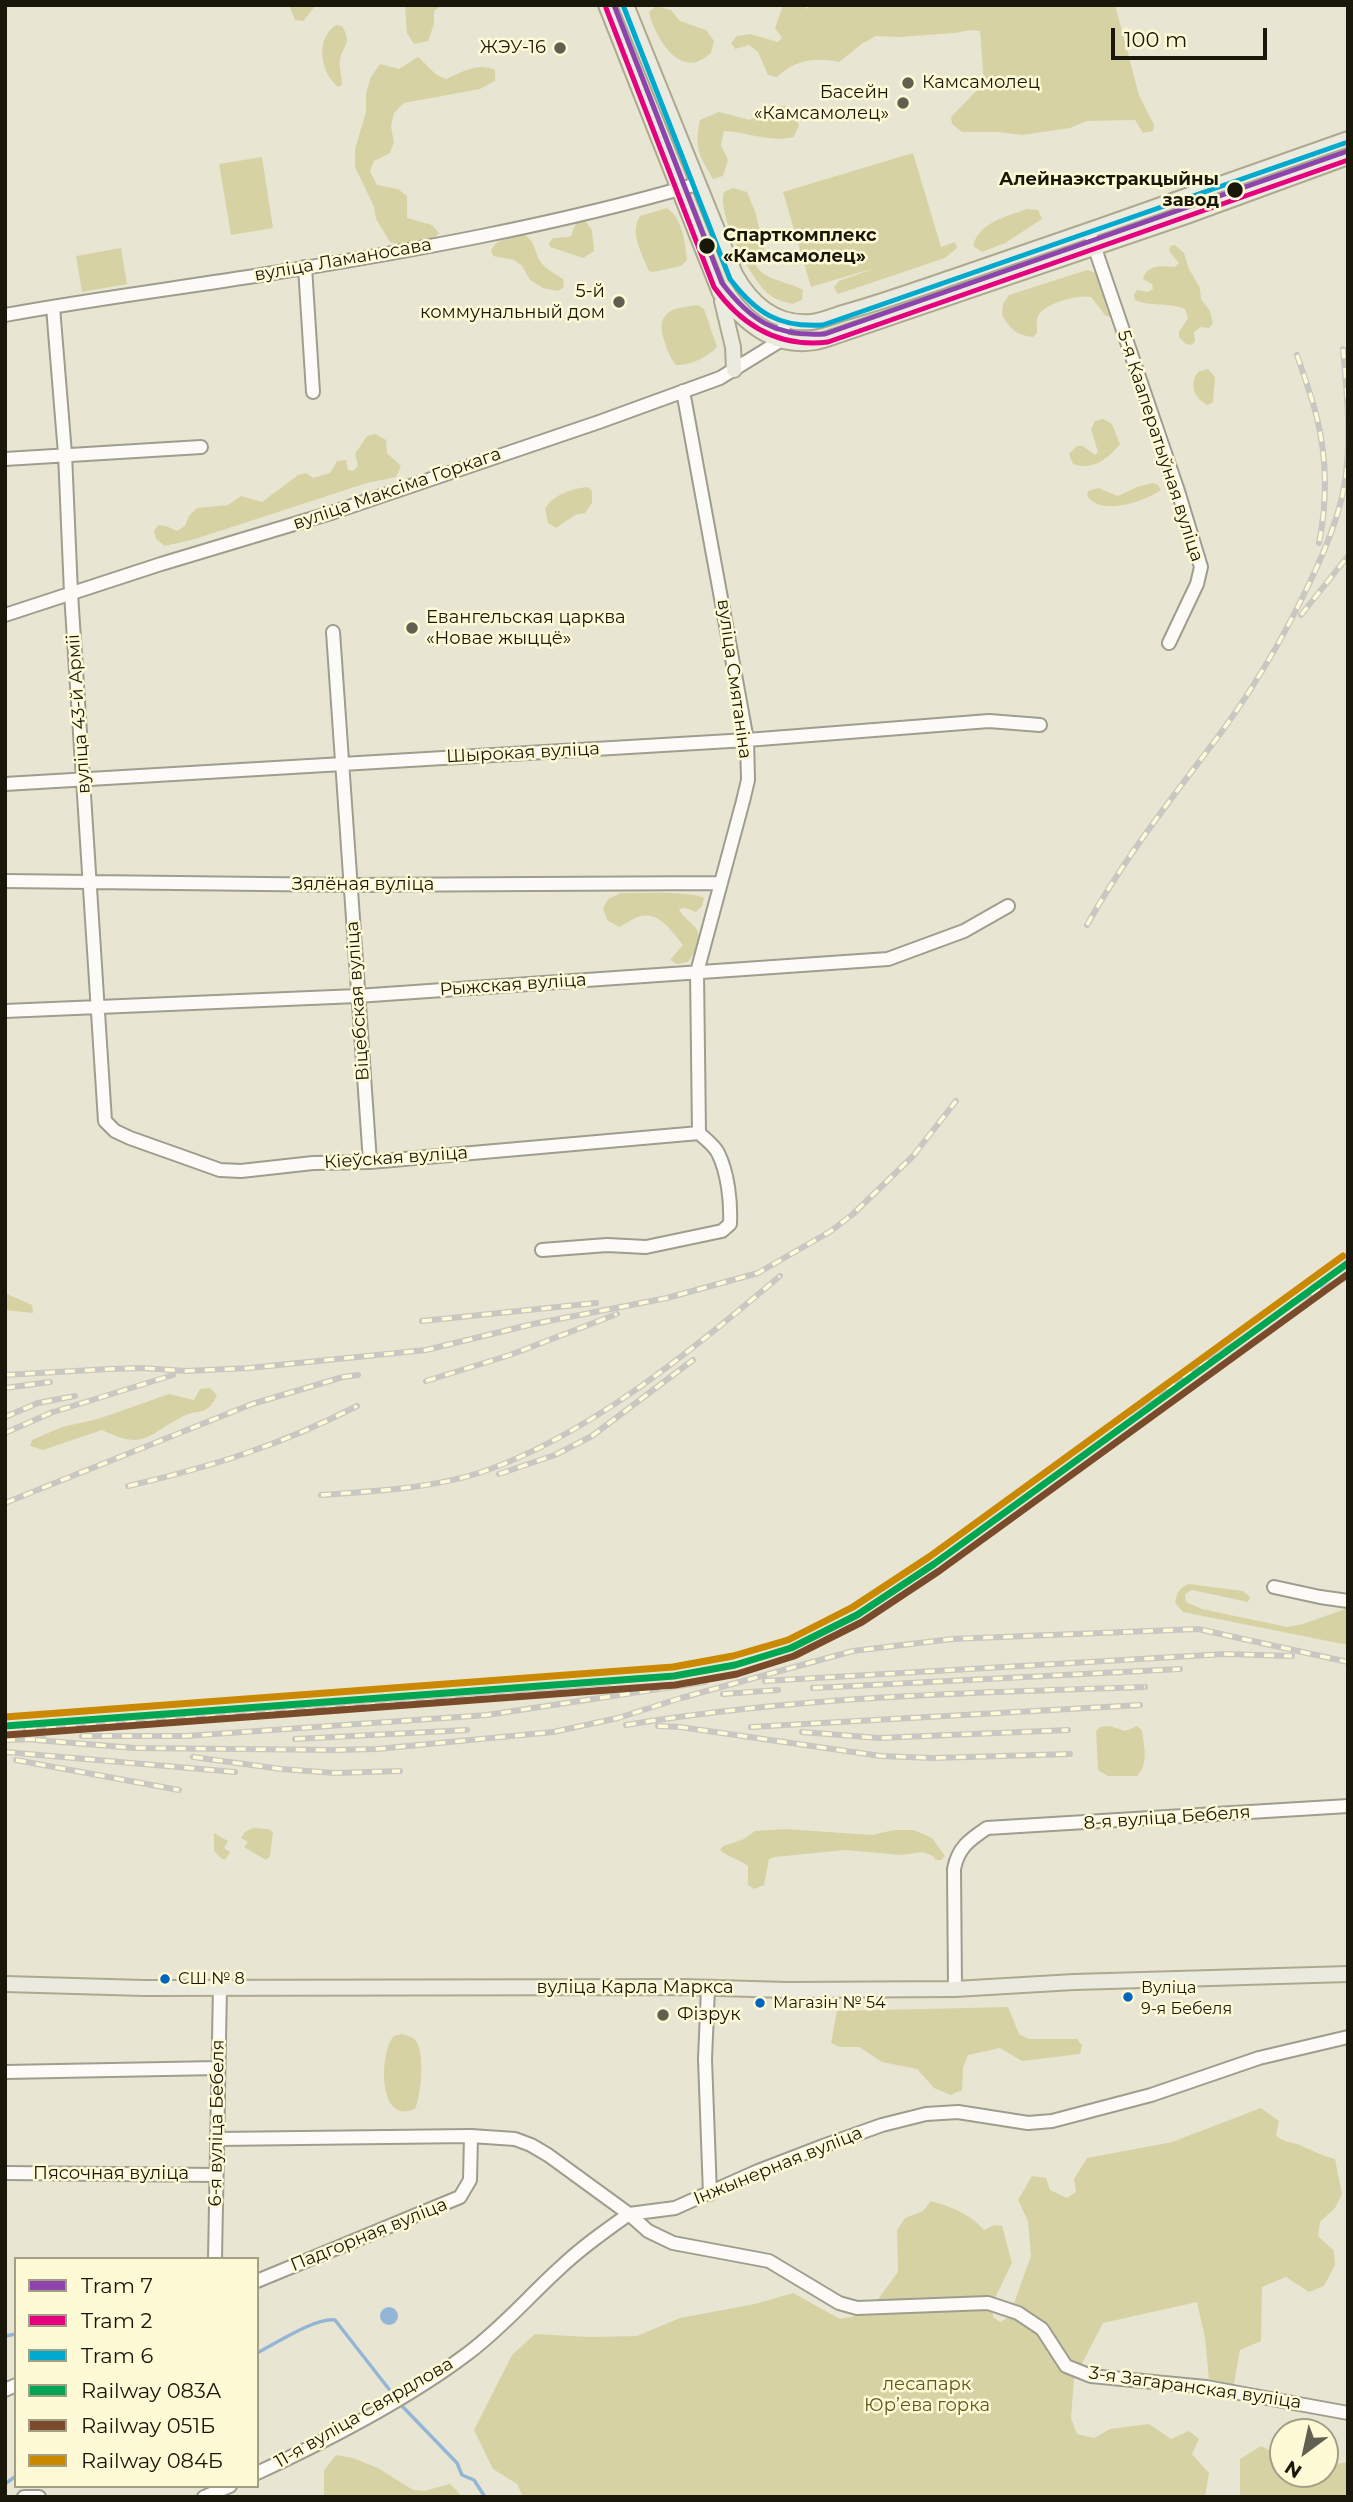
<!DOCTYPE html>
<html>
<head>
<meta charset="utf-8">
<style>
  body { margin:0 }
  #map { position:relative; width:1353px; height:2502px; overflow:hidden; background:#e8e6d2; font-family:Montserrat,sans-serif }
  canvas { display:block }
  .frame { position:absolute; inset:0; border:7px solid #19170a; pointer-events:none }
  .legend { position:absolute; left:14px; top:2257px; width:245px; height:231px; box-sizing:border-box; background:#fefad6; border:2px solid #a29f84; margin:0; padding:9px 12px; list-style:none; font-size:21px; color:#19170a }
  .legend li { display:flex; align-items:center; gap:14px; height:35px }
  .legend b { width:35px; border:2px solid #a29f84 }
  .north { position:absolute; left:1269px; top:2418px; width:70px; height:70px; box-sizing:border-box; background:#fefad6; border:2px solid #a29f84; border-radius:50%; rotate:213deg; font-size:19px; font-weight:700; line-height:28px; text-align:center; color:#19170a }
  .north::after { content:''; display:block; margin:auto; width:24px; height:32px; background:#615f50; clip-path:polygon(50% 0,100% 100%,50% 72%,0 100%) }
  .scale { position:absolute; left:1111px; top:28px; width:156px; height:32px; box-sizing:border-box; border:4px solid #19170a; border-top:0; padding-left:9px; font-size:21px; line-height:24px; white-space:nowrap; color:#19170a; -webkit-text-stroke:5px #fefad6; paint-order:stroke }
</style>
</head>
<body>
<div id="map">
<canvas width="1353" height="2502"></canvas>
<div class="frame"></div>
<ul class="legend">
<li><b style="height:9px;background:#8e44ad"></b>Tram 7</li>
<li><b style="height:9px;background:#e5007d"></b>Tram 2</li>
<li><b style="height:9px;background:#00a9ce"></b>Tram 6</li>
<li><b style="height:9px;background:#00a651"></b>Railway 083А</li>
<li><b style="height:9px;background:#7a4b2a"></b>Railway 051Б</li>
<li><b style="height:9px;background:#cb8902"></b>Railway 084Б</li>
</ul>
<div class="north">N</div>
<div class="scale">100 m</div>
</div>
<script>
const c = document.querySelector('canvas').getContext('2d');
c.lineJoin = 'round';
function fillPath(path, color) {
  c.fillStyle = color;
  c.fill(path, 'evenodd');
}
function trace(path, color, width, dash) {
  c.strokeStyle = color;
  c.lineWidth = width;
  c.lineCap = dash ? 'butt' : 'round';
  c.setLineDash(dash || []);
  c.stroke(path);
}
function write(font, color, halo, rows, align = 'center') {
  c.font = font + ' Montserrat,sans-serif';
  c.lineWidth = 5;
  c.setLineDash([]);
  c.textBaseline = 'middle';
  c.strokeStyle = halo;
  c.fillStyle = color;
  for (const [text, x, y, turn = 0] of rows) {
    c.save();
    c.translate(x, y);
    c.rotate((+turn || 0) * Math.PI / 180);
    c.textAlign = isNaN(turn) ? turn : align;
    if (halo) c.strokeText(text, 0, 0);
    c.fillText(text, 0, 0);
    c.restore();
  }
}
fillPath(new Path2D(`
  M289 5H316L303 21 295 20Z
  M405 5H456L441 6 434 11V24L428 41 414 44 407 33Z
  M783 5H801L808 9V5H1115L1139 95 1154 125 1153 131 1143 133 1135 120 1087 121 1070 128 1022 135 998 132H962L952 124 951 117 984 83 980 31 970 30 955 33 899 37 876 36 863 43 839 62C815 57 796 59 777 77L768 75 758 52 749 45 735 49 731 43 737 36 750 34 778 42 782 38 775 28Z
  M656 6 671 10 680 21 706 30 714 41 711 53C707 56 701 61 696 62 672 68 653 31 649 12Z
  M336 25 342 26C353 45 343 43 340 60 339 67 342 77 342 85L338 87C320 72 315 39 336 25Z
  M418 57C428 65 433 75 446 79 462 72 478 62 495 70V81L480 89 404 103 394 113 391 127 394 142 390 153 374 161 370 171 377 185 398 189 407 196V218L432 225 439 233 433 240 401 245 390 242 376 219 374 207 355 167V149L366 112V93L371 77 380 64 399 69Z
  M785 106 795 114 799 125 794 137C771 143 747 132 724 131L721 145 728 160 723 176 713 179C699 155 694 148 700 120L719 112 750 120 772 108Z
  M913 153 941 247 955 242 957 248 945 258 838 294 834 287 839 281 878 267 811 287 783 192Z
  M262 157 273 228 231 235 219 164Z
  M733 188 747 192 756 214 766 258 763 262 755 263C761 280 788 281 803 290L802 300 792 304C785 302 776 300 771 296 752 283 716 213 724 192Z
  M667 208C683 219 685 242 687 260L681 266 653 272 649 271C642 254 629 232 640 216Z
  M1027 209 1038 210 1042 219 1005 243 982 252 973 246C979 222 1006 217 1027 209Z
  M578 220 585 221 592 230 594 251 583 258 550 247 549 243 553 238C580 236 566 240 578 220Z
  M519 233C537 237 533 254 543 265 549 270 556 275 563 279L564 287 558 291 543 288 530 280 522 266 514 260 493 256 491 250 496 243Z
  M1175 245 1184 253 1189 269 1200 288 1201 299 1210 311 1213 323 1209 328 1201 327 1194 332 1195 341 1192 345 1186 344 1179 337V332L1188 318 1185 309C1170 302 1150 307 1135 300L1134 295 1137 290 1148 292 1153 289 1152 284 1143 279C1147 264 1162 266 1175 267L1179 263 1169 251 1170 246Z
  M121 248 127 284 82 292 76 256Z
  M1087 270C1104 272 1109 298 1113 312L1110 317 1105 315 1091 297C1079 294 1044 303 1038 316 1036 320 1037 328 1037 333L1033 337C1016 335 1010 329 1002 315L1003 304 1009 295Z
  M698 305 704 309 717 347C708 357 690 366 676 365 670 358 667 349 664 340 655 311 673 308 698 305Z
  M1208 369 1215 377 1213 402 1208 405C1194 399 1189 384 1198 372Z
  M1103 419 1112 424 1120 444C1108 459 1093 471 1073 464L1069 454 1077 446H1083L1095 455 1098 452 1091 429 1095 421Z
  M375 434 386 440 387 453 401 466 396 477 367 483 195 539 165 546 156 539 154 531 158 525 166 526 177 531 185 526 189 516 197 508 228 505 241 496 262 502 298 475 306 473 313 478 330 473 337 461 346 460 348 470 353 471 358 466 355 454 367 436Z
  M1153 483 1158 485 1161 490C1145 501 1102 517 1087 496L1088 491 1098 488 1118 496 1137 487Z
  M588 487 592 491V503L585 513 575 515 556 528 548 523 545 509C552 495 573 488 588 487Z
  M621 893C638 893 692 891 704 898L702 906 696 912 685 908 679 909C683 918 688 919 694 926 705 937 695 952 688 962L677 964 670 960 683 945C671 931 658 908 635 918 630 921 625 924 619 927L607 920 603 908 608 899Z
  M5 1293 32 1305 33 1313 5 1310Z
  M210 1388 217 1395C207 1417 199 1408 182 1417 146 1435 146 1451 102 1430L43 1450 30 1446 32 1440 62 1427 98 1419 169 1394 194 1400 200 1389Z
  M1189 1584 1243 1591 1250 1597 1248 1602 1192 1590 1185 1594 1186 1602 1202 1609 1287 1627 1303 1624 1348 1608V1645L1183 1612 1175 1603C1177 1592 1179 1588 1189 1584Z
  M1110 1726 1125 1731 1137 1726 1142 1730C1144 1746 1149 1764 1137 1776H1108L1098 1770 1096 1731 1100 1727Z
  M253 1828 268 1829 273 1832 270 1856 266 1860 244 1847 248 1842 241 1838 245 1832Z
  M785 1829 872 1835 894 1830H914L932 1838 945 1856 941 1860H936L933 1856 923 1852 901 1855 845 1850 774 1857 769 1859 764 1885 754 1889 748 1885V1866C739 1859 726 1856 720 1850L723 1846 744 1839 755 1831Z
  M214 1833 228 1841 224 1848 230 1852 226 1859H222L214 1851Z
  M1008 2007 1019 2034 1029 2039H1077L1082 2045 1080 2054 1022 2061 1000 2048 968 2055 963 2068 962 2090 951 2095 934 2088 917 2069 882 2062 859 2047H840L831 2043 837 2011Z
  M401 2034C407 2035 413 2037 416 2041 425 2053 421 2097 415 2109 376 2126 380 2049 394 2036Z
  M1261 2108 1279 2121 1276 2135C1284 2144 1292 2141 1302 2146 1313 2151 1323 2156 1335 2159L1342 2194 1335 2208 1320 2222 1318 2236 1334 2251 1335 2265 1324 2286 1309 2292 1286 2277 1262 2287 1261 2341 1240 2350 1233 2389 1209 2380 1205 2338 1197 2302 1103 2323 1074 2379 1071 2418 1077 2434 1094 2438 1110 2429 1149 2424 1171 2439 1189 2431 1199 2439 1192 2454 1209 2473 1205 2497H523L517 2484 493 2469 474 2430 512 2355 535 2334 590 2337 637 2336 680 2318 755 2304 793 2293 840 2319 867 2314 898 2272 897 2230 905 2218 923 2211 931 2201C951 2207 971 2214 984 2230L994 2225 1002 2226 1012 2263 993 2302V2317L1000 2322 1009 2317 1031 2256 1028 2221 1018 2200 1032 2176 1046 2178 1050 2190 1067 2198 1076 2192 1074 2179 1087 2158 1172 2142Z
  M1261 2446 1283 2457V2474H1325V2466L1348 2462V2497H1240V2459Z
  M336 2455 353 2458 378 2468 413 2490 424 2491 450 2484 463 2497H324V2470Z`), '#d7d2a4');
fillPath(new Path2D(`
  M380 2316a9 9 0 1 1 18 0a9 9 0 1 1-18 0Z`), '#93b6d7');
trace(new Path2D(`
  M5 2336 16 2334
  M257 2353C275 2344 316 2317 335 2320L392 2393
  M402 2406 457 2463 462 2475 474 2480 485 2497
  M5 2484 16 2476`), '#93b6d7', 3.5);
const minor = new Path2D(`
  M1089 231 1178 491 1201 567 1197 584 1169 643
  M305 267 313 392
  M53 307 65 454 71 593 105 1121 115 1131 130 1138 220 1170 241 1171 313 1163 370 1162 699 1133
  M5 315C92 299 180 288 267 274 411 251 556 225 697 184
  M683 391 747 740 748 780 743 801 697 972 699 1133
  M5 459 201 447
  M5 615 161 564 334 512 599 422 720 378 780 341 786 319
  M333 632 370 1162
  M5 784 747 740 989 721 1040 725
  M5 881 349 885 721 883
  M5 1011 357 996 888 959 964 931 1008 906
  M542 1250 607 1245 646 1247 722 1231 730 1224C731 1202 728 1173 718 1153 714 1145 705 1139 699 1133
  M1274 1587 1320 1597 1348 1601
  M708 1988 705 2059 710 2194
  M955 1989 954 1869C958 1848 969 1840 987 1828L1348 1806
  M5 2072 218 2068
  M217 2139 471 2136 515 2139 531 2145 548 2155 629 2214 675 2208 758 2171 823 2146 882 2125 926 2114 958 2112 1028 2123 1052 2121 1151 2095 1259 2058 1348 2037
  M5 2173 216 2175
  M215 2259 220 1986
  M257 2281 460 2197 470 2180 471 2136
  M5 2390 16 2385
  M257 2473C326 2441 406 2400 467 2354 502 2328 529 2296 561 2267 582 2247 605 2231 629 2214L648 2231 673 2243 769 2261 839 2303 857 2308 988 2303 1018 2313 1042 2329 1066 2366 1091 2376 1206 2387 1348 2413
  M24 2497H39
  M204 2497 230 2486`);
const major = new Path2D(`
  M606 5 720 293C748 327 780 354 827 339L1187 216 1348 157
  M626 5 735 274C751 303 775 325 811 322 822 321 835 315 846 312 885 301 924 287 962 274 1091 230 1220 185 1348 139
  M722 301 733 347 734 370
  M5 1984 144 1988 683 1987 787 1990 955 1989 1074 1982 1348 1974`);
trace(minor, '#9e9d8e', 16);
trace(major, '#aca98f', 18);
trace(minor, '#fcfbf8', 12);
trace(major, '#ebeade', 14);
const rail = new Path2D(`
  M1297 355C1304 376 1312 397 1317 418 1327 459 1327 503 1319 543
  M1301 615 1348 556
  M1087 925C1122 862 1165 807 1208 750 1248 698 1282 641 1310 582 1324 552 1338 520 1344 487 1352 443 1347 394 1343 349
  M1346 1264 1348 1263
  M1293 1302 1348 1277
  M422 1321 596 1303
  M5 1375 109 1369 143 1368 186 1371 249 1368 426 1350 533 1324 667 1298 758 1273 831 1231 853 1214 913 1156 956 1101
  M426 1381 510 1355 617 1314
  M5 1388 50 1382
  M5 1417 38 1403 75 1396
  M1116 1421 1241 1340
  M5 1433 53 1412 173 1375
  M499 1474 555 1455 592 1436 693 1360
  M128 1486C211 1467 281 1445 357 1406
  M321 1495C373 1491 428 1489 479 1473 587 1437 694 1349 780 1276
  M5 1503 252 1404 343 1377 358 1375
  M765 1681 1225 1654 1292 1656
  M813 1688 1180 1669
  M723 1694 778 1690
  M626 1725C794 1697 974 1692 1145 1687
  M658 1726 680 1727 881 1756 933 1758 1070 1754
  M751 1727 1140 1705
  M26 1730 609 1688
  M802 1732 879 1738 1068 1730
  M82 1736H186L487 1715 705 1682
  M295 1739 467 1730
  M5 1740 44 1739
  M36 1740 135 1748 336 1750 377 1749 553 1732 618 1718 681 1698 853 1651 952 1639 1198 1629 1348 1662
  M5 1752 235 1772
  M193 1757 281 1769 335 1773 400 1771
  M16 1760 179 1790`);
trace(rail, '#c8c7c1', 6);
trace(rail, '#fefad6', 3.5, [10]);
trace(new Path2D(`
  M5 1726 674 1676 735 1665 791 1648 857 1615 934 1564 1348 1263`), '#00a651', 7);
trace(new Path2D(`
  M6 1735 675 1685 737 1674 794 1656 862 1622 939 1571 1348 1274`), '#7a4b2a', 7);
trace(new Path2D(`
  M5 1717 673 1667 733 1656 788 1640 853 1607 929 1557 1343 1256`), '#cb8902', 7);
trace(new Path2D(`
  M614 5 722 283C751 321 776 337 825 334L1348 151`), '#8e44ad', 5);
trace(new Path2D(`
  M606 8 714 287C742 326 778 348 828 342L1348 160`), '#e5007d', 5);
trace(new Path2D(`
  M623 5 730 279C756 313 779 328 823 325L1345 143`), '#00a9ce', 5);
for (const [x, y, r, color] of [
  [560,48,7,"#615f50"],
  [908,83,7,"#615f50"],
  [903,103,7,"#615f50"],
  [1235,190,9,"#19170a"],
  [707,246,9,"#19170a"],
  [619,302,7,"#615f50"],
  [412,628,7,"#615f50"],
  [165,1979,6,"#0065bd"],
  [1128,1997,6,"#0065bd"],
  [760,2003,6,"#0065bd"],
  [663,2015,7,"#615f50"]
]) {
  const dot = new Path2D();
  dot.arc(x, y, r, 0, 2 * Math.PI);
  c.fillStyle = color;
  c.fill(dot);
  trace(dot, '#fefad6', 2.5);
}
write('16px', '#19170a', '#fefad6', [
  ["СШ № 8",178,1979],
  ["Вуліца",1141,1988],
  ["9-я Бебеля",1141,2009],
  ["Магазін № 54",773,2003]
], 'left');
write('18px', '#19170a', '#fefad6', [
  ["ЖЭУ-16",546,48],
  ["Камсамолец",922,83,"left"],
  ["Басейн",889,93],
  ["«Камсамолец»",889,114],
  ["5-й",605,292],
  ["коммунальный дом",605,313],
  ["Евангельская царква",426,618,"left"],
  ["«Новае жыццё»",426,639,"left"],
  ["Фізрук",677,2015,"left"]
], 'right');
write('bold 18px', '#19170a', '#fefad6', [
  ["Алейнаэкстракцыйны",1219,180],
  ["завод",1219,201],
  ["Спарткомплекс",723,236,"left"],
  ["«Камсамолец»",723,257,"left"]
], 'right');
write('18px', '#19170a', '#fefad6', [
  ["вуліца Ламаносава",343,260,-10],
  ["5-я Кааператыўная вуліца",1160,446,72],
  ["вуліца Максіма Горкага",397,489,-19],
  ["вуліца Смятаніна",734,679,82],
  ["вуліца 43-й Арміі",79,714,-94],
  ["Шырокая вуліца",523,753,-3],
  ["Зялёная вуліца",363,885],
  ["Рыжская вуліца",513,985,-4],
  ["Віцебская вуліца",358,1001,-94],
  ["Кіеўская вуліца",396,1158,-4],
  ["8-я вуліца Бебеля",1167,1818,-4],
  ["вуліца Карла Маркса",635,1988],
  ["6-я вуліца Бебеля",217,2123,-89],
  ["Інжынерная вуліца",778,2166,-22],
  ["Пясочная вуліца",111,2174],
  ["Падгорная вуліца",369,2235,-22],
  ["3-я Загаранская вуліца",1195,2388,8],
  ["11-я вуліца Свярдлова",364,2413,-30]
]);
write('18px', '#5f5920', '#fefad6', [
  ["лесапарк",927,2385],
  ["Юрʼева горка",927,2406]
]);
</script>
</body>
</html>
